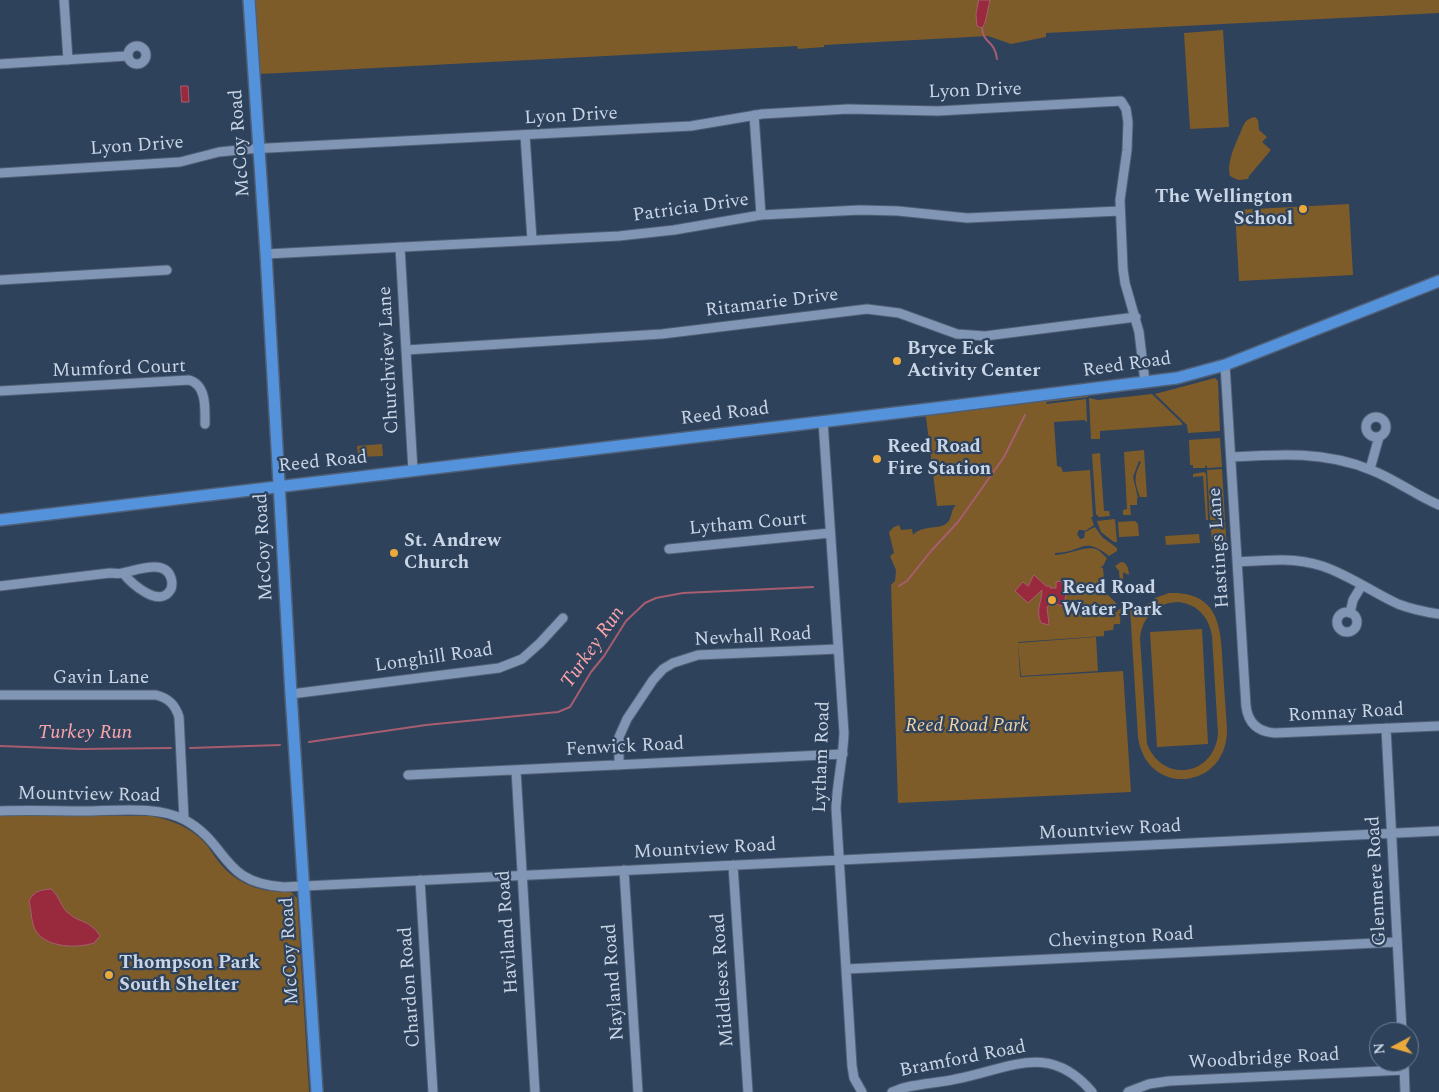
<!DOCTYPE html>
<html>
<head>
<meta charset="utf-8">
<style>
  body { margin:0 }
  #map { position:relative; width:1439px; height:1092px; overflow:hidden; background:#2e425c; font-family:Spectral,serif }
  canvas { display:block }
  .north { position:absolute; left:1369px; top:1022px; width:50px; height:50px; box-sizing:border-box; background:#2e425c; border:1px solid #6c7d93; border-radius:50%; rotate:264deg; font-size:14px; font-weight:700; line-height:20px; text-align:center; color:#c9d5e5 }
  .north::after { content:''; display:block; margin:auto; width:18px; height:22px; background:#eca93b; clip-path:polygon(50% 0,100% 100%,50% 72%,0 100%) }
</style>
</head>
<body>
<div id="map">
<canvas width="1439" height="1092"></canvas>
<div class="north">N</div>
</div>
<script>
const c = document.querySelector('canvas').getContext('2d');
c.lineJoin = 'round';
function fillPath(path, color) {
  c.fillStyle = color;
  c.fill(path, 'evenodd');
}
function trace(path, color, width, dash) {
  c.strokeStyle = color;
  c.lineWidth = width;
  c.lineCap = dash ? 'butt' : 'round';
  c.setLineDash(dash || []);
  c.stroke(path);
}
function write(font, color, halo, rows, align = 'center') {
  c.font = font + ' Spectral,serif';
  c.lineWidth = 4.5;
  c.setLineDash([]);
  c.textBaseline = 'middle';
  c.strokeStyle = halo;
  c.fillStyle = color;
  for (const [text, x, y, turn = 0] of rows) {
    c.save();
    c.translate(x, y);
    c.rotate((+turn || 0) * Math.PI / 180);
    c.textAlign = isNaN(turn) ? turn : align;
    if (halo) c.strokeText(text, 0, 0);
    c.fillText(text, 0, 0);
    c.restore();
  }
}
fillPath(new Path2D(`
  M255 0H1439V13L1046 33V37L1011 44 988 36 824 45V47L798 49 797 46 260 74Z
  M1223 30 1229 127 1190 129 1184 33Z
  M1251 118 1255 117 1258 120 1259 130 1267 137 1262 142 1271 150 1249 176 1248 179 1238 180 1230 176C1226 160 1238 140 1243 126L1246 121Z
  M1349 204 1353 275 1239 281 1235 210Z
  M1215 378 1218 381 1220 431 1188 433 1187 425 1155 394Z
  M1152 394 1182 423V425L1100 431V439H1091L1089 398 1098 400Z
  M1088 395V397L1046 402 1047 404 1086 399 1087 422H1086L1085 420 1054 422 1057 466 1061 467 1063 472 1090 470 1093 517H1091L1094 525 1085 531 1083 530H1079L1077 534 1080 539 1084 538 1085 532 1095 527 1102 537 1117 548V551L1109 556C1082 535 1083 553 1055 553V555C1067 555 1089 544 1098 550 1101 552 1104 556 1107 558L1103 566 1100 567 1103 568 1105 590 1102 591V593H1106L1117 604 1110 611 1103 613V617H1110L1121 608 1120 624H1114L1113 630 1104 631V636L1018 642V643L1096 637 1098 671 1021 676 1018 643 1020 677 1123 671 1131 792 898 803 891 585 895 581 896 570 890 556 894 553 889 532 894 527 899 525 901 530 912 529 913 535C921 526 934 529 944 525 953 521 950 510 956 505L937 506 926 417 924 416Z
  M1220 438 1222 467 1207 468V466H1205V468H1193V465H1190L1189 440Z
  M382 444 383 456 358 457 357 446Z
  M1144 450 1147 497H1140C1134 481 1134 476 1141 462L1139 461 1133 477 1138 498H1137V505H1130L1131 515H1123V510L1127 509 1124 452Z
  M1100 453 1104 511H1109L1110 516 1099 517 1096 514 1092 454Z
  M1222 469 1225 520H1210L1207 470Z
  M1204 472 1206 474 1208 520H1206L1203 476 1193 477V474Z
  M1115 519 1117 542H1114L1101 532 1097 521Z
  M1135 521 1138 524 1139 536 1119 537 1118 522Z
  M1225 521 1227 549H1223L1222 542H1212L1210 522Z
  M1199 534 1200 543 1166 545 1165 536Z
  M1121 562 1125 563 1128 568 1129 575 1123 572V583L1129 588 1124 592 1117 589 1116 583 1120 584 1119 571 1115 566Z
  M1169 593C1221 591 1221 630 1223 669 1224 690 1226 711 1227 731 1226 791 1146 797 1138 737L1130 608 1144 607 1155 598ZM1179 602C1199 605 1209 618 1212 636L1218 734C1214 776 1163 784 1147 744L1140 638C1142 617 1157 602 1179 602Z
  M1202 629 1208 744 1157 747 1150 632Z
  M0 815 151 816C170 819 192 828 205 843 210 849 214 856 219 862 236 884 262 894 290 891L297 898 309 1092H0Z`), '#7e5c29');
const water = new Path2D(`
  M979 0H990L985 23 982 28 977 26 976 15Z
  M181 86H188L189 102H182Z
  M1034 575 1046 586H1050V588H1056V582L1061 581C1067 588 1068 599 1061 606L1053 602 1047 607 1049 625 1041 623C1035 610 1042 602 1042 590L1028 603 1015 591 1023 582 1028 586Z
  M51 889C60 897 61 907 67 912 80 924 89 919 100 936L94 943C76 949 39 948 33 924 31 917 31 908 29 901 34 891 40 890 51 889Z`);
fillPath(water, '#992a3e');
trace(water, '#a75d70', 1);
trace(new Path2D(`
  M982 28C983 44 995 40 997 59
  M899 586 907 581 931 551 958 522 1004 457 1025 415
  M309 742 426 725 558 712 570 707 591 672 604 656 626 621 645 603 656 598 683 593 813 587
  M0 746 81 749 171 748
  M190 748 280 745`), '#a75d70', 2);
const minor = new Path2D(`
  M64 0 68 60
  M128 55a9 9 0 1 1 18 0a9 9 0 1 1-18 0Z
  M0 64 127 56
  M754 115 761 215
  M525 135 532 240
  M0 173 180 162 219 152 249 149 691 126 762 114 848 109 938 111 1121 101 1126 109 1128 122 1127 150 1120 200 1123 269 1125 283 1139 332 1145 382
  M400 247 413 471
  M266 254 619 236 674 230 761 215 860 210 898 211 967 218 1120 211
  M0 280 167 270
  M406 350 662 334 867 309 899 313 957 334 985 336 1136 317
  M1225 365 1246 706C1248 723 1258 732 1275 733L1439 726
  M0 391 189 380C207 385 205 409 205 424
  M1366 427a10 10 0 1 1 20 0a10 10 0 1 1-20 0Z
  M823 421 844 733C843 759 837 783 836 808L852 1066 854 1078 862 1092
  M1231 457C1279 454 1325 451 1371 470 1395 479 1415 495 1439 505
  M1370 469 1379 437
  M669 549 830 533
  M1238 562C1266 560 1295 557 1322 566 1349 575 1372 592 1398 604 1411 609 1425 612 1439 614
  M0 586 110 573C114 573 118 574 122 573 135 571 165 558 171 578 172 581 172 586 171 589 160 610 131 583 123 573
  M1337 622a10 10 0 1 1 20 0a10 10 0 1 1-20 0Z
  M1350 613 1353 600 1362 585
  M291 694 499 668 522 659 540 643 563 618
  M0 695H156C168 698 175 704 179 717L184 819
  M1386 728 1402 1032
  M619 765V737L627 719 653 680 663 669 673 663 698 655 838 649
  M516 770 535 1092
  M408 775 843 754
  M0 811C28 810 56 811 84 811 113 811 158 805 185 820 230 845 220 883 284 887L1439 831
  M733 865 748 1092
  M624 870 638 1092
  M420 880 433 1092
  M847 969 1397 942
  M1404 1062 1405 1092
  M892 1092C912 1083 935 1084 956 1079 1009 1069 1049 1041 1092 1092
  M1128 1092 1149 1084 1169 1081 1404 1070`);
const major = new Path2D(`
  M249 0 266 254 291 694 317 1092
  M0 520 945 407 1177 378 1225 365 1439 281`);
trace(minor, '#4f5f75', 11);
trace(major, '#4f5f75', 14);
trace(minor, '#8096b4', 9);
trace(major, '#5492dc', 11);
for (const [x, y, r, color] of [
  [1303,209,5,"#eca93b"],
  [897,361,5,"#eca93b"],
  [877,459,5,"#eca93b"],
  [394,553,5,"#eca93b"],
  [1052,600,5,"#eca93b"],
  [109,975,5,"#eca93b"]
]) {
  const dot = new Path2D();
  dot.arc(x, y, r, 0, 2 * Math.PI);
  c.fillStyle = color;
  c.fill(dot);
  trace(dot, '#2e425c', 2);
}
write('19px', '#c9d5e5', '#2e425c', [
  ["Lyon Drive",975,92,-2],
  ["Lyon Drive",571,117,-3],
  ["McCoy Road",241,143,-94],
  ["Lyon Drive",137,147,-4],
  ["Patricia Drive",691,209,-8],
  ["Ritamarie Drive",772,304,-7],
  ["Churchview Lane",390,360,-93],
  ["Reed Road",1127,366,-8],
  ["Mumford Court",119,370,-2],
  ["Reed Road",725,415,-7],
  ["Reed Road",323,463,-6],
  ["Lytham Court",748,525,-5],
  ["McCoy Road",265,547,-93],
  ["Hastings Lane",1220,548,-94],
  ["Newhall Road",753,638,-3],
  ["Longhill Road",434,659,-8],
  ["Gavin Lane",101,679],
  ["Romnay Road",1346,714,-3],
  ["Fenwick Road",625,748,-3],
  ["Lytham Road",823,757,-88],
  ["Mountview Road",89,796,1],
  ["Mountview Road",1110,831,-3],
  ["Mountview Road",705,850,-3],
  ["Glenmere Road",1378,881,-93],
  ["Haviland Road",509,932,-94],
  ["Chevington Road",1121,939,-3],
  ["McCoy Road",291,951,-93],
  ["Middlesex Road",724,980,-94],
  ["Nayland Road",615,982,-94],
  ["Chardon Road",411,987,-94],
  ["Bramford Road",963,1060,-11],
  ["Woodbridge Road",1264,1060,-3]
]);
write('bold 19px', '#c9d5e5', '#2e425c', [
  ["The Wellington",1293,198,"right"],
  ["School",1293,220,"right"],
  ["Bryce Eck",907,350],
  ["Activity Center",907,372],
  ["Reed Road",887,448],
  ["Fire Station",887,470],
  ["St. Andrew",404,542],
  ["Church",404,564],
  ["Reed Road",1062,589],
  ["Water Park",1062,611],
  ["Thompson Park",119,964],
  ["South Shelter",119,986]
], 'left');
write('italic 19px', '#f3d2a4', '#2e425c', [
  ["Reed Road Park",967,727]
]);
write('italic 20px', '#fda4ab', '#2e425c', [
  ["Turkey Run",594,648,-55],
  ["Turkey Run",85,734]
]);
</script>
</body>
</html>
